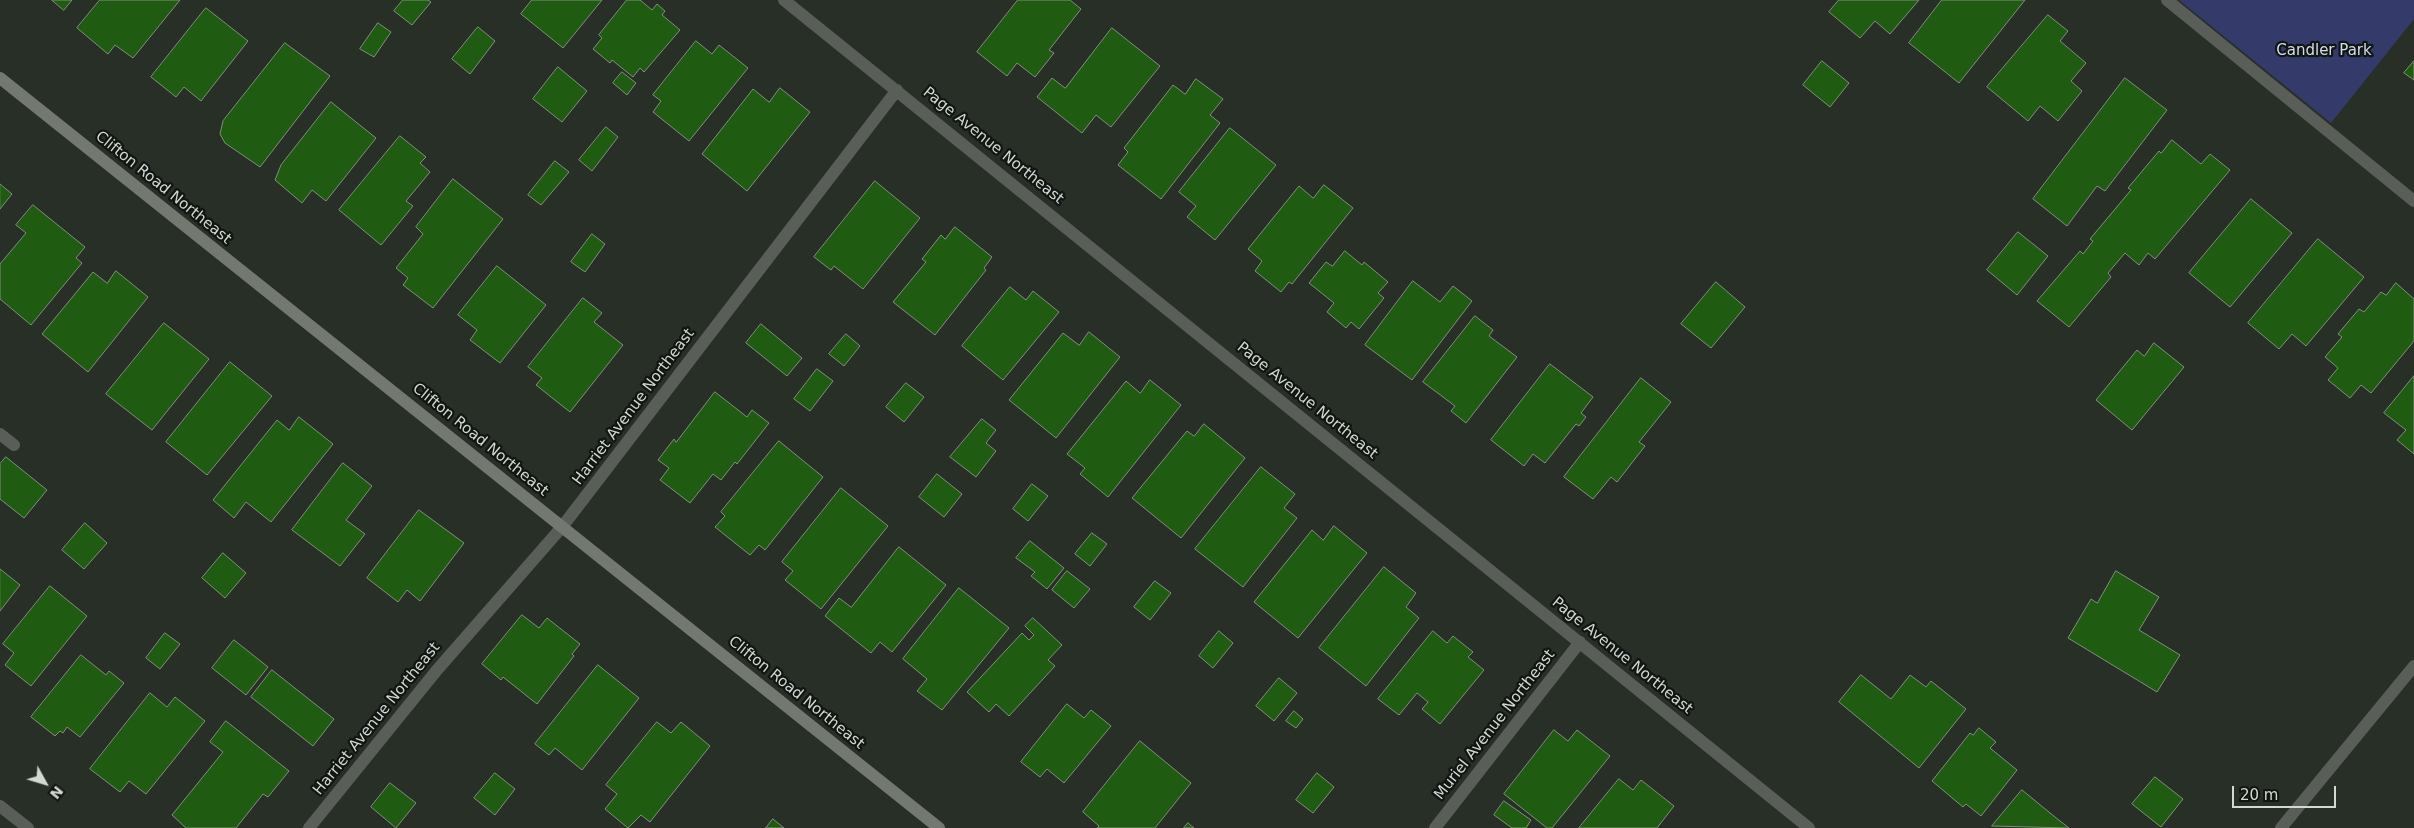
<!DOCTYPE html>
<html>
<head>
<meta charset="utf-8">
<style>
  body { margin:0 }
  #map { position:relative; width:2414px; height:828px; overflow:hidden; background:#272f26; font-family:"DejaVu Sans",sans-serif }
  canvas { display:block }
  .north { position:absolute; left:20px; top:758px; width:50px; height:50px; -webkit-text-stroke:4px #121612; paint-order:stroke; rotate:129deg; font-size:14px; font-weight:700; line-height:20px; text-align:center; color:#d3d8d2 }
  .north::after { content:''; display:block; margin:auto; width:18px; height:22px; background:#d3d8d2; clip-path:polygon(50% 0,100% 100%,50% 72%,0 100%) }
  .scale { position:absolute; left:2232px; top:786px; width:104px; height:22px; box-sizing:border-box; border:2px solid #d3d8d2; border-top:0; padding-left:6px; font-size:15px; line-height:18px; white-space:nowrap; color:#d3d8d2; -webkit-text-stroke:4px #121612; paint-order:stroke }
</style>
</head>
<body>
<div id="map">
<canvas width="2414" height="828"></canvas>
<div class="north">N</div>
<div class="scale">20 m</div>
</div>
<script>
const c = document.querySelector('canvas').getContext('2d');
c.lineJoin = 'round';
function fillPath(path, color) {
  c.fillStyle = color;
  c.fill(path, 'evenodd');
}
function trace(path, color, width, dash) {
  c.strokeStyle = color;
  c.lineWidth = width;
  c.lineCap = dash ? 'butt' : 'round';
  c.setLineDash(dash || []);
  c.stroke(path);
}
function write(font, color, halo, rows, align = 'center') {
  c.font = font + ' "DejaVu Sans",sans-serif';
  c.lineWidth = 4.5;
  c.setLineDash([]);
  c.textBaseline = 'middle';
  c.strokeStyle = halo;
  c.fillStyle = color;
  for (const [text, x, y, turn = 0] of rows) {
    c.save();
    c.translate(x, y);
    c.rotate((+turn || 0) * Math.PI / 180);
    c.textAlign = isNaN(turn) ? turn : align;
    if (halo) c.strokeText(text, 0, 0);
    c.fillText(text, 0, 0);
    c.restore();
  }
}
fillPath(new Path2D(`
  M2179 0H2414V19L2331 123Z`), '#343b6b');
const building = new Path2D(`
  M52 0H72L64 10Z
  M100 0H180L133 58 115 45 108 54 77 28Z
  M403 0H428L431 2 412 25 394 11Z
  M532 0H602L563 48 521 14Z
  M627 0H640L652 10 657 4 665 11 662 15 680 30 644 72 640 68 633 77 612 60 610 63 593 49 602 38 599 35Z
  M1018 0H1070L1081 9 1049 50 1054 53 1035 77 1017 63 1007 76 977 52Z
  M1839 0H1919L1890 34 1875 21 1860 38 1829 12Z
  M1942 0H2025L1959 83 1909 43Z
  M206 8 248 41 201 101 184 87 176 97 151 77Z
  M2048 15 2068 31 2060 41 2086 63 2071 81 2082 91 2058 121 2040 106 2028 121 1987 87Z
  M378 23 391 32 374 57 360 49Z
  M478 27 495 41 470 74 452 59Z
  M1112 28 1160 66 1111 127 1096 115 1082 133 1037 97 1052 78 1065 88Z
  M696 41 712 54 719 45 748 68 689 141 653 112 661 101 653 95Z
  M285 43 330 76 260 167 225 143 220 134 223 121Z
  M1822 61 1849 83 1830 107 1803 85Z
  M2414 61V80L2404 73Z
  M558 67 587 91 562 122 533 99Z
  M622 72 636 83 627 95 613 83Z
  M2125 78 2167 110 2105 191 2097 186 2067 226 2033 199Z
  M1196 79 1223 99 1210 115 1220 123 1161 199 1118 165 1128 152 1124 148 1173 85 1185 94Z
  M780 88 810 112 747 191 702 154 753 89 769 102Z
  M331 102 376 138 326 201 312 190 302 203 275 180 281 165Z
  M606 127 618 137 592 171 579 160Z
  M1230 128 1276 165 1215 240 1187 217 1196 206 1179 192Z
  M400 136 426 157 420 163 430 172 406 201 413 206 381 245 339 210Z
  M2172 140 2201 164 2210 154 2230 170 2155 259 2148 253 2139 265 2125 253 2108 273 2111 277 2069 327 2037 301 2080 251 2083 254 2093 241 2090 239 2131 190 2128 188 2159 151 2161 153Z
  M555 161 569 172 541 205 528 195Z
  M453 179 503 219 433 308 403 285 408 278 396 268 423 234 416 227Z
  M875 181 920 218 863 289 834 266 831 270 814 257Z
  M0 184 12 194 0 209Z
  M1324 185 1353 208 1292 284 1289 282 1281 292 1255 271 1262 261 1248 249 1299 186 1313 198Z
  M2251 199 2292 233 2230 307 2189 273Z
  M33 205 85 247 76 258 82 263 31 325 0 299V264L26 233 16 225Z
  M955 227 992 257 984 268 986 270 935 335 893 302 926 262 922 259 941 235 945 239Z
  M2018 232 2048 256 2017 295 1987 270Z
  M592 234 605 244 585 272 571 262Z
  M2318 239 2364 277 2306 346 2292 334 2279 349 2248 323Z
  M1345 251 1362 265 1364 262 1388 282 1378 293 1384 298 1359 329 1351 322 1346 328 1327 312 1334 303 1309 283 1326 262 1332 266Z
  M497 266 546 305 500 363 470 340 477 330 458 315Z
  M116 271 148 297 88 372 42 334 93 272 107 283Z
  M1413 281 1440 302 1453 286 1472 301 1412 380 1365 345Z
  M1716 282 1745 307 1711 348 1681 324Z
  M2396 283 2414 299V341L2371 393 2361 385 2350 398 2328 380 2338 368 2325 357 2342 337 2338 334 2359 309 2364 312 2381 292 2386 295Z
  M1010 287 1026 300 1033 291 1059 312 1003 380 962 346Z
  M583 298 602 313 594 322 623 345 570 412 536 385 542 378 528 367Z
  M1475 316 1493 330 1489 336 1517 357 1466 423 1451 411 1455 406 1423 382Z
  M164 323 209 359 152 430 106 394Z
  M761 324 802 358 787 376 746 343Z
  M1089 332 1120 357 1056 438 1009 400 1063 333 1079 345Z
  M846 334 860 346 844 366 829 354Z
  M2154 343 2184 367 2132 430 2096 400 2137 350 2144 356Z
  M230 362 272 396 207 475 166 442Z
  M1550 364 1593 397 1581 413 1586 417 1579 426 1576 424 1545 463 1533 454 1524 466 1491 440Z
  M817 369 833 381 810 411 794 399Z
  M2414 376V454L2397 440 2406 430 2384 413Z
  M1641 378 1671 402 1639 442 1645 446 1617 482 1611 477 1593 499 1564 477Z
  M1150 380 1181 405 1108 497 1080 474 1085 468 1067 454 1126 381 1140 393Z
  M906 383 924 397 904 422 886 407Z
  M715 392 747 417 752 410 769 423 737 464 735 462 721 480 713 474 690 503 660 480 669 468 658 460 674 439 676 442Z
  M299 417 333 444 271 522 246 502 234 518 213 500 277 420 289 430Z
  M982 419 996 430 986 443 996 451 976 477 950 457Z
  M1204 424 1245 458 1181 538 1132 498 1187 431 1194 436Z
  M779 441 823 477 765 550 759 545 750 555 715 527 725 516 721 512Z
  M6 457 47 490 24 518 0 499V464Z
  M343 463 372 486 346 520 365 534 340 566 292 530Z
  M1261 467 1295 494 1284 508 1297 518 1243 587 1195 549Z
  M937 474 962 494 944 517 919 497Z
  M1032 484 1048 496 1028 521 1013 509Z
  M841 488 888 526 821 609 785 580 793 571 782 562Z
  M419 510 464 543 420 601 407 590 398 602 367 578Z
  M85 523 107 543 84 569 62 550Z
  M1334 526 1367 553 1298 638 1254 602 1312 530 1323 540Z
  M1092 533 1107 544 1090 566 1075 554Z
  M1030 541 1064 568 1047 589 1031 576 1035 572 1016 558Z
  M899 547 946 585 892 652 880 642 871 653 825 616 839 598 851 607Z
  M223 553 246 573 225 598 202 578Z
  M1384 567 1416 593 1406 607 1419 618 1366 686 1319 648Z
  M0 569 20 585 0 611Z
  M1067 571 1090 589 1074 608 1052 590Z
  M2116 571 2159 597 2139 630 2180 655 2157 692 2068 638 2091 599 2097 603Z
  M1155 581 1171 593 1150 620 1134 607Z
  M50 586 87 616 31 686 5 665 14 653 3 644Z
  M959 588 1009 628 942 710 917 691 927 679 903 659Z
  M522 615 539 628 547 618 580 644 572 654 574 656 537 704 503 677 501 680 482 664Z
  M1033 618 1062 645 1048 660 1055 666 1009 716 996 704 989 712 967 692 1022 633 1029 640 1034 635 1025 626Z
  M1219 631 1233 643 1213 668 1199 656Z
  M1433 631 1447 643 1453 636 1473 652 1468 657 1484 670 1440 724 1422 709 1428 702 1417 693 1399 715 1378 699Z
  M165 633 180 644 160 669 146 658Z
  M234 640 268 667 246 695 212 668Z
  M81 655 106 675 109 671 124 683 80 737 67 727 63 733 60 731 55 736 31 717Z
  M598 665 639 698 582 770 555 748 549 755 535 744Z
  M272 670 334 719 313 746 251 697Z
  M1861 675 1891 699 1910 675 1926 687 1931 681 1966 709 1919 768 1839 702Z
  M1279 678 1297 693 1274 721 1256 706Z
  M150 693 167 707 175 697 205 721 146 794 129 781 120 792 90 769Z
  M1067 704 1084 718 1091 710 1111 726 1064 783 1047 769 1040 777 1021 762Z
  M1294 711 1303 719 1296 728 1286 721Z
  M226 721 289 771 268 797 263 794 236 828H186L172 815 223 752 210 742Z
  M657 722 671 733 681 722 710 746 650 822 641 815 628 828 605 809 617 794 606 785Z
  M1979 728 1996 742 1990 748 2017 770 1981 816 1966 804 1963 807 1932 781 1970 733 1973 735Z
  M1554 730 1568 741 1577 730 1610 756 1552 828H1547L1504 794Z
  M1140 741 1191 783 1155 828H1097L1099 826 1083 812Z
  M495 773 515 789 495 815 474 798Z
  M1317 773 1334 787 1313 813 1296 800Z
  M2155 777 2183 799 2161 827 2132 804Z
  M1619 779 1633 790 1641 780 1674 806 1657 828H1579Z
  M390 783 416 803 396 828 371 807Z
  M2022 790 2055 817 2069 828 1992 826Z
  M1504 801 1531 820 1526 828H1512L1494 815Z
  M773 819 784 828H766Z
  M1188 823 1194 828H1184Z`);
fillPath(building, '#1f5b10');
trace(building, '#838d81', 1);
trace(new Path2D(`
  M0 434 14 445`), '#5a5e59', 12);
trace(new Path2D(`
  M784 0 1809 828
  M2167 0 2414 201
  M0 806 28 828
  M309 828 437 670 562 527 897 90
  M1435 828 1580 642
  M2281 828 2414 666`), '#5a5e59', 12);
trace(new Path2D(`
  M0 78 939 828`), '#737971', 12);
write('15px', '#d5dbf0', '#121612', [
  ["Candler Park",2324,51]
]);
write('15px', '#d3d8d2', '#121612', [
  ["Page Avenue Northeast",993,146,39],
  ["Clifton Road Northeast",163,188,39],
  ["Page Avenue Northeast",1307,401,39],
  ["Harriet Avenue Northeast",634,407,-53],
  ["Clifton Road Northeast",480,440,39],
  ["Page Avenue Northeast",1622,656,39],
  ["Clifton Road Northeast",796,693,39],
  ["Harriet Avenue Northeast",377,719,-51],
  ["Muriel Avenue Northeast",1495,725,-52]
]);
</script>
</body>
</html>
